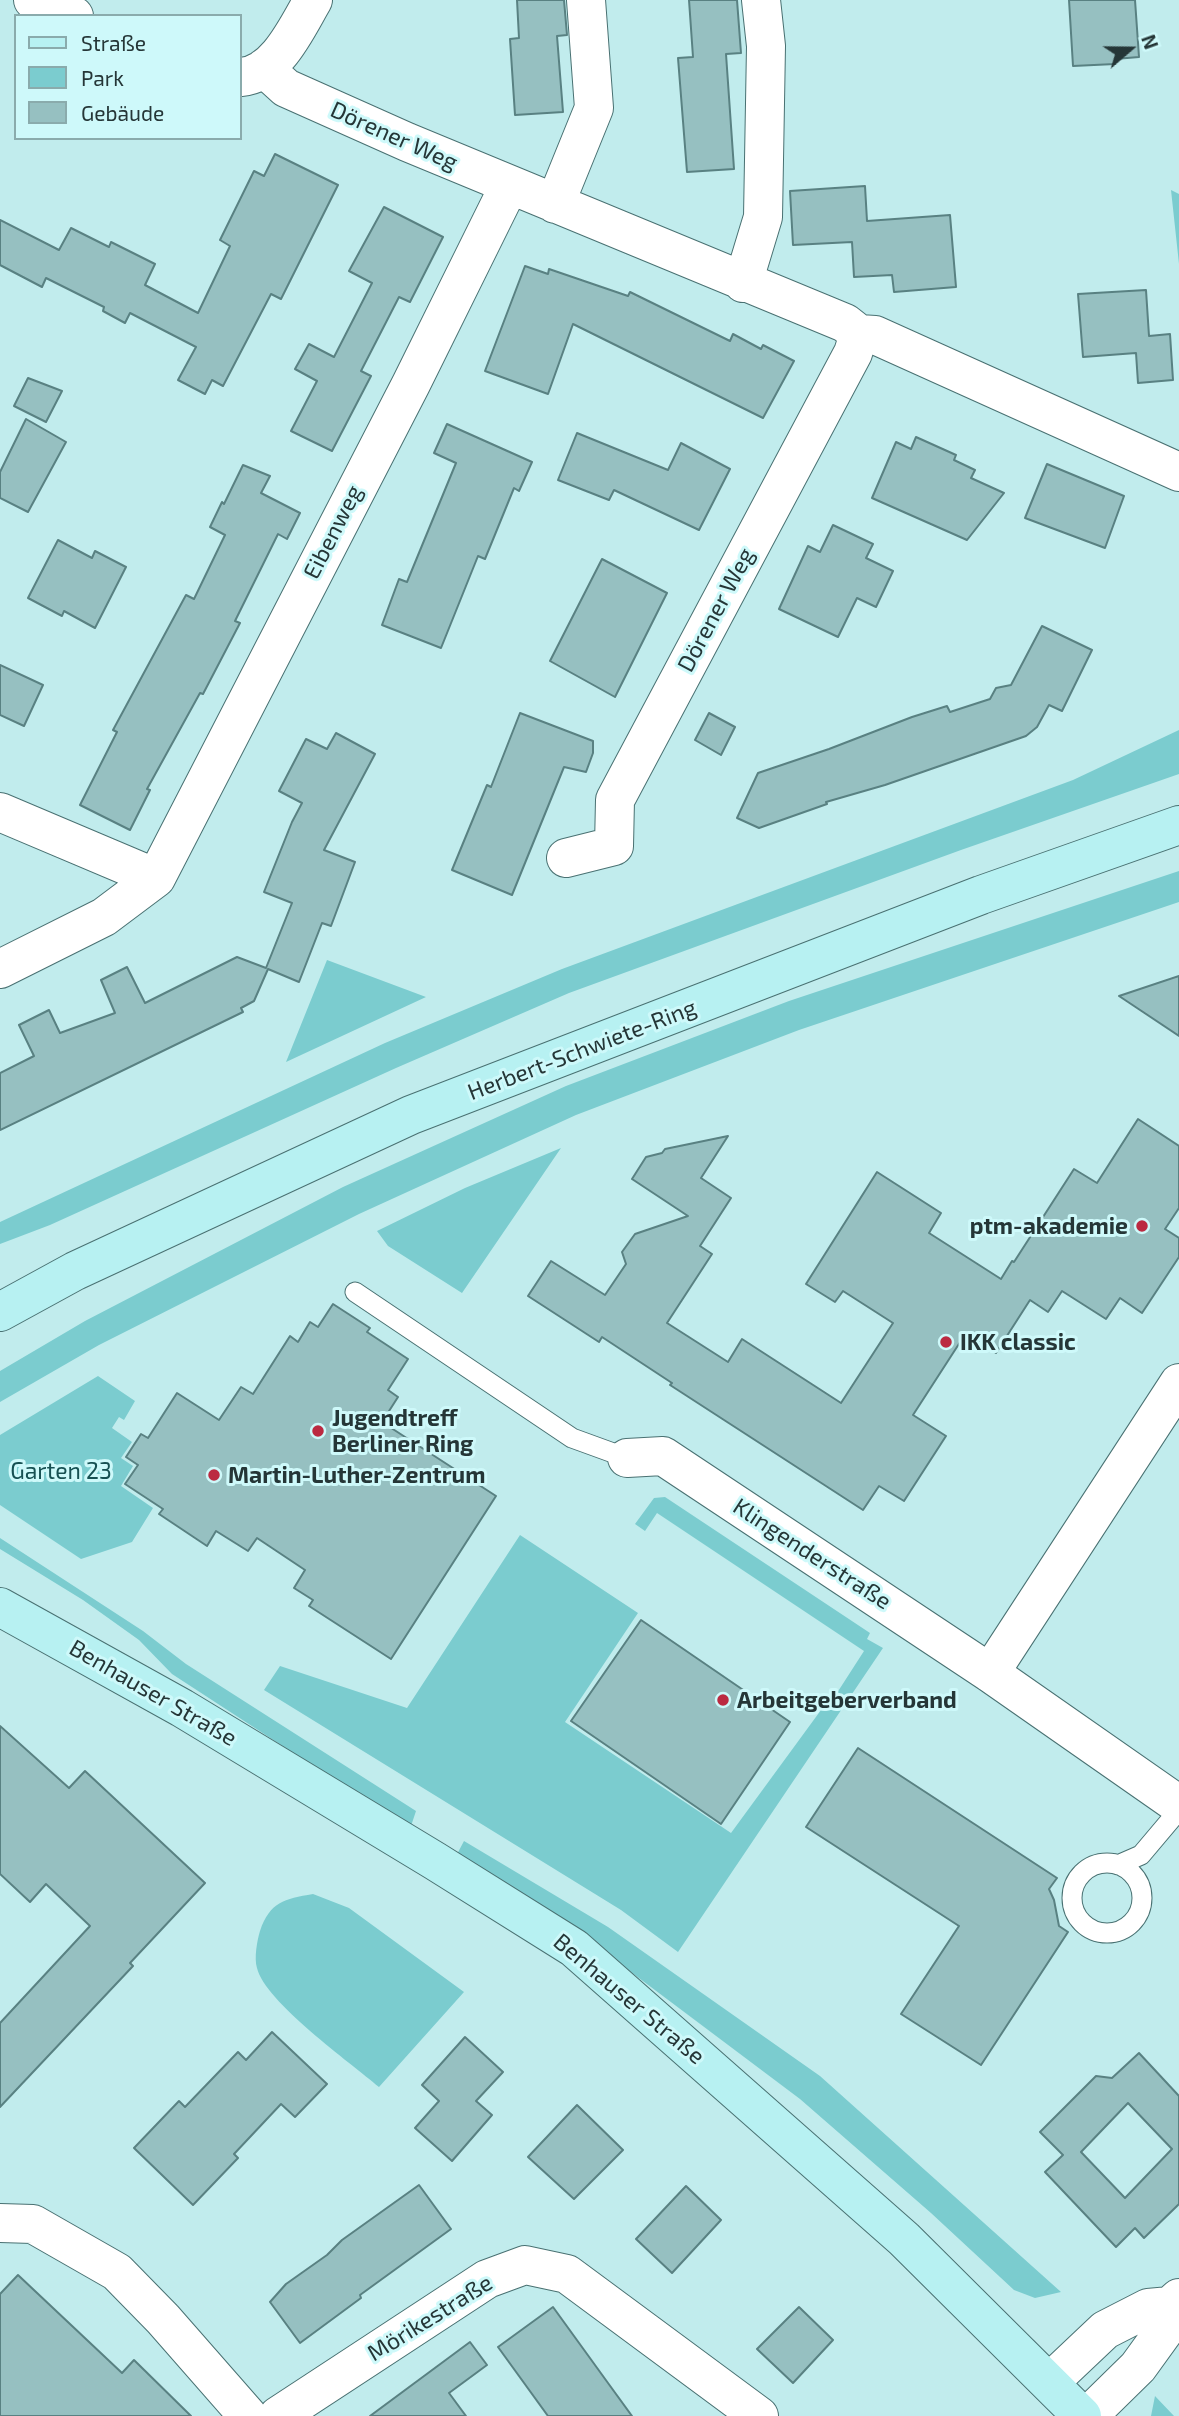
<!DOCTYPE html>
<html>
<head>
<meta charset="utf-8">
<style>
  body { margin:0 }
  #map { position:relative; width:1179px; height:2416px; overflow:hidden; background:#c1eced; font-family:"Exo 2",sans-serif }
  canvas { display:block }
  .legend { position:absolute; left:14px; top:14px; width:228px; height:126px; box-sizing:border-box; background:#cef9fa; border:2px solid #8aabac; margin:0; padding:9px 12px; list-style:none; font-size:21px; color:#253637 }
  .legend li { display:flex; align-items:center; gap:14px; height:35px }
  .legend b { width:35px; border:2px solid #8aabac }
  .north { position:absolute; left:1095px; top:14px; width:70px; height:70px; -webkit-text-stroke:5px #cef9fa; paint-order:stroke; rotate:70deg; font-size:19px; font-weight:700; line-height:28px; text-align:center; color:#253637 }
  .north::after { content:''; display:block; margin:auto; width:24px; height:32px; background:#253637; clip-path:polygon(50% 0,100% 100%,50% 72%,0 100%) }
</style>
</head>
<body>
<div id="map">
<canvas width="1179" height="2416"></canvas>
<ul class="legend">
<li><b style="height:9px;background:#b7f1f2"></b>Straße</li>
<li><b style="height:19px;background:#7bcccf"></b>Park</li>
<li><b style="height:19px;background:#96c0c1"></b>Gebäude</li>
</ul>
<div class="north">N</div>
</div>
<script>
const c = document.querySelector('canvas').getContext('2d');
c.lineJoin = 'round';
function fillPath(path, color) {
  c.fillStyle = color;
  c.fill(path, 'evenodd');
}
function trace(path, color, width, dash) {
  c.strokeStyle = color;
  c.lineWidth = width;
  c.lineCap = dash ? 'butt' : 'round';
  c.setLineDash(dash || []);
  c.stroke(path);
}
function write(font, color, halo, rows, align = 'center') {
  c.font = font + ' "Exo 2",sans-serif';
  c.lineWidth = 6;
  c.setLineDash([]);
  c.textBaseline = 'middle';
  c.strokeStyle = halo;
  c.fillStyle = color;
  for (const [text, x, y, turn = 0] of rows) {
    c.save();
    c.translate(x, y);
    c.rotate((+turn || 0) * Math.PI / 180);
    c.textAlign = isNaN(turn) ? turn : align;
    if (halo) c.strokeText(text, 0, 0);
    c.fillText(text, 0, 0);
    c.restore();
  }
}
fillPath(new Path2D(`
  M1171 190 1179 194V264Z
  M1179 730V774L961 850 569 993 396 1068 50 1225 0 1244V1222L385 1043 562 969 1073 780Z
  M1179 871V902L799 1030 576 1115 359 1214 99 1345 0 1402V1371L85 1321 343 1187 566 1086 789 1001Z
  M327 960 426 997 286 1062Z
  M561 1148 462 1293 388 1246 377 1231 465 1188Z
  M98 1376 135 1401 124 1420 119 1417 112 1428 132 1442 121 1458 133 1466 121 1486 153 1508 132 1542 81 1559 0 1505V1435Z
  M665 1497 870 1633 867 1639 883 1648 678 1952 621 1910 264 1690 280 1666 407 1708 520 1535 638 1613 565 1722 731 1833 832 1695 835 1696 864 1651 657 1513 645 1531 635 1524 654 1498Z
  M0 1538 143 1631 186 1664 416 1811 410 1829 172 1674 139 1640 83 1600 0 1549Z
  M464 1841 608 1927 820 2076 1061 2292 1035 2298 1014 2290 931 2213 800 2099 591 1942 455 1858Z
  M313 1894 349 1908 464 1992 379 2087C351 2063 265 2002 257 1968 254 1958 257 1941 260 1931 270 1902 284 1899 313 1894Z
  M1155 2396 1174 2416H1151Z`), '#7bcccf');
const building = new Path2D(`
  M517 0H564L567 35 557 36 563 112 515 115 510 39 519 38Z
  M689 0H737L741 53 726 54 734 169 687 172 678 58 693 57Z
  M1069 0H1135L1139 57 1115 59V64L1073 66Z
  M275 154 338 185 281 299 271 294 223 386 212 380 205 394 178 380 196 347 130 313 125 323 103 311 104 307 46 278 42 287 0 265V220L59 250 71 228 109 247 111 242 155 264 145 285 198 313 230 246 220 240 254 171 264 176Z
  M865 186 867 221 950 215 956 287 894 292 892 275 854 277 852 242 793 245 790 191Z
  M384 207 443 237 410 302 399 297 361 371 371 376 332 451 291 431 317 381 295 369 309 344 334 357 372 283 349 271Z
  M525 266 548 274 549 269 628 296 630 292 730 341 733 334 761 349 763 345 794 361 763 418 573 324 548 394 485 371Z
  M1146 290 1149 336 1170 334 1173 380 1138 383 1136 353 1083 357 1078 294Z
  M28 378 62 391 46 422 14 406Z
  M26 419 66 442 28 512 0 498V472Z
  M447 424 532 462 519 491 514 488 485 559 478 556 441 648 382 625 399 579 407 582 456 463 434 453Z
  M577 433 668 470 681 443 730 469 699 530 614 490 609 500 558 480Z
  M916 437 956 455 954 460 975 470 971 478 1004 493 967 540 872 498 896 442 911 449Z
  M1047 464 1124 496 1105 548 1025 518Z
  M243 465 270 476 261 493 300 513 287 539 278 534 235 621 240 623 203 694 200 693 147 789 150 790 130 830 80 805 117 732 113 730 186 595 194 599 225 535 210 527 222 502 224 504Z
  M833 525 873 544 866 558 893 571 876 607 857 598 838 637 779 609 808 546 820 552Z
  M58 540 92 558 95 551 126 567 95 628 64 611 62 616 28 598Z
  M602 559 667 593 615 697 550 661Z
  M1042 626 1092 650 1062 711 1049 705 1037 727 1026 736 885 785 826 802 827 804 759 828 737 818 758 773 829 749 912 717 947 706 950 712 990 699 996 688 1011 685Z
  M0 665 43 685 24 726 0 715Z
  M520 713 593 741V753L586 772 564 767 512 895 452 870 487 785 491 787Z
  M709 713 735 727 721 755 695 740Z
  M336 733 375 754 324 850 355 862 331 926 322 923 299 982 268 969 254 1001 241 1008 243 1012 0 1130V1073L34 1056 19 1025 49 1010 60 1033 115 1013 101 980 127 967 145 1003 237 957 266 968 292 903 264 892 292 822 302 803 279 791 306 739 327 749Z
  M1179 976V1036L1119 996Z
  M1138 1119 1179 1146V1208L1165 1229 1179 1238V1257L1142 1313 1120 1298 1106 1319 1062 1291 1048 1312 1030 1300 996 1353 966 1333 913 1415 946 1436 904 1501 879 1486 863 1510 670 1385 672 1383 602 1337 599 1342 528 1296 551 1261 605 1295 626 1264 622 1252 635 1234 688 1216 632 1179 646 1157 662 1153 665 1149 728 1136 701 1178 731 1198 700 1246 712 1254 667 1323 728 1362 742 1339 841 1403 893 1323 843 1291 835 1302 806 1284 877 1172 941 1213 929 1233 1001 1279 1012 1261 1014 1262 1074 1169 1097 1183Z
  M333 1304 370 1328 367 1332 408 1359 388 1390 398 1397 382 1422 496 1496 391 1659 309 1606 313 1600 294 1588 305 1570 257 1538 248 1551 216 1531 207 1546 159 1514 163 1509 125 1484 138 1465 126 1457 141 1434 148 1438 177 1393 219 1420 241 1387 253 1394 290 1336 298 1342 310 1322 318 1327Z
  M641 1620 790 1722 721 1824 571 1721Z
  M0 1726 69 1788 85 1771 205 1883 130 1963 133 1966 0 2107V2023L90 1926 46 1884 30 1902 0 1874Z
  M858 1748 1057 1878 1049 1889 1054 1900 1059 1926 1068 1932 981 2065 901 2014 959 1926 806 1827Z
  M272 2032 327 2084 295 2117 281 2104 234 2154 238 2158 193 2205 134 2148 179 2101 185 2107 238 2052 246 2060Z
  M465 2037 503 2072 476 2101 492 2115 452 2161 415 2128 439 2101 422 2085Z
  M1139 2053 1179 2096V2204L1144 2238 1135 2228 1116 2247 1045 2172 1063 2155 1040 2132 1096 2076 1112 2078ZM1128 2103 1172 2149 1125 2198 1081 2152Z
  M577 2105 623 2150 574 2199 528 2157Z
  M419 2185 451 2229 360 2295 361 2298 300 2343 270 2302 286 2284 327 2255 342 2240Z
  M686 2186 721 2220 672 2273 636 2239Z
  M18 2275 122 2373 134 2360 191 2416H0V2294Z
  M553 2307 608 2383 632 2416H548L498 2347Z
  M799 2307 833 2340 793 2383 757 2349Z
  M470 2342 487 2365 449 2393 466 2416H370Z`);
fillPath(building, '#96c0c1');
trace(building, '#598182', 2);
const lane = new Path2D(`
  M355 1292 572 1438 627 1458
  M1072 1898a35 35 0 1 1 70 0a35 35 0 1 1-70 0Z
  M1118 1865 1141 1855 1179 1810`);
const street = new Path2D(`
  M33 0 74 16
  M264 68 286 88 407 142 845 323 859 334 875 335 1179 472
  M241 77C277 74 297 27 313 0
  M555 204 594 108 586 0
  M743 283 763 217 766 46 761 0
  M0 812 156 878
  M566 858 614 846 615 800 853 353 859 334
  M0 969 104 917 156 878 411 384 509 186
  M627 1458 663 1456 990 1673 1179 1805
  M990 1673 1179 1383
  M0 2223 33 2224 117 2272 163 2319 248 2416
  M1050 2382 1105 2330 1148 2308 1170 2306 1179 2298
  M278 2416 487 2279 525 2265 567 2274 759 2416
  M1088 2416 1138 2367 1167 2327 1170 2306`);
const secondary = new Path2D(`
  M0 1312 75 1271 411 1115 981 895 1179 825
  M0 1607 182 1708 435 1861 574 1948 904 2239 1082 2416`);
trace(lane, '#497172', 21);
trace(street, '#497172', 40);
trace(secondary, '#497172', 40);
trace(lane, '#fff', 19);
trace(street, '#fff', 38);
trace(secondary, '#b7f1f2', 38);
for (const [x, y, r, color] of [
  [1142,1226,7,"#bb2a41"],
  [946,1342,7,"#bb2a41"],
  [318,1431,7,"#bb2a41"],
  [214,1475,7,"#bb2a41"],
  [723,1700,7,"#bb2a41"]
]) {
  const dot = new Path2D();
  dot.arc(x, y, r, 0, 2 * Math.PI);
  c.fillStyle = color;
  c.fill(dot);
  trace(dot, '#cef9fa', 2.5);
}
write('23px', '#253637', '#cef9fa', [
  ["Dörener Weg",394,136,24],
  ["Eibenweg",333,532,-63],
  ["Dörener Weg",716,610,-62],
  ["Herbert-Schwiete-Ring",582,1050,-21],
  ["Klingenderstraße",812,1554,33],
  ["Benhauser Straße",153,1693,30],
  ["Benhauser Straße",629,1999,40],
  ["Mörikestraße",430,2318,-32]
]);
write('bold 23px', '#253637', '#cef9fa', [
  ["ptm-akademie",1128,1226,"right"],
  ["IKK classic",960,1342],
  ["Jugendtreff",332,1418],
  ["Berliner Ring",332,1444],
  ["Martin-Luther-Zentrum",228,1475],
  ["Arbeitgeberverband",737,1700]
], 'left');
write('23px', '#175153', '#cef9fa', [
  ["Garten 23",61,1471]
]);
</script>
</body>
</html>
